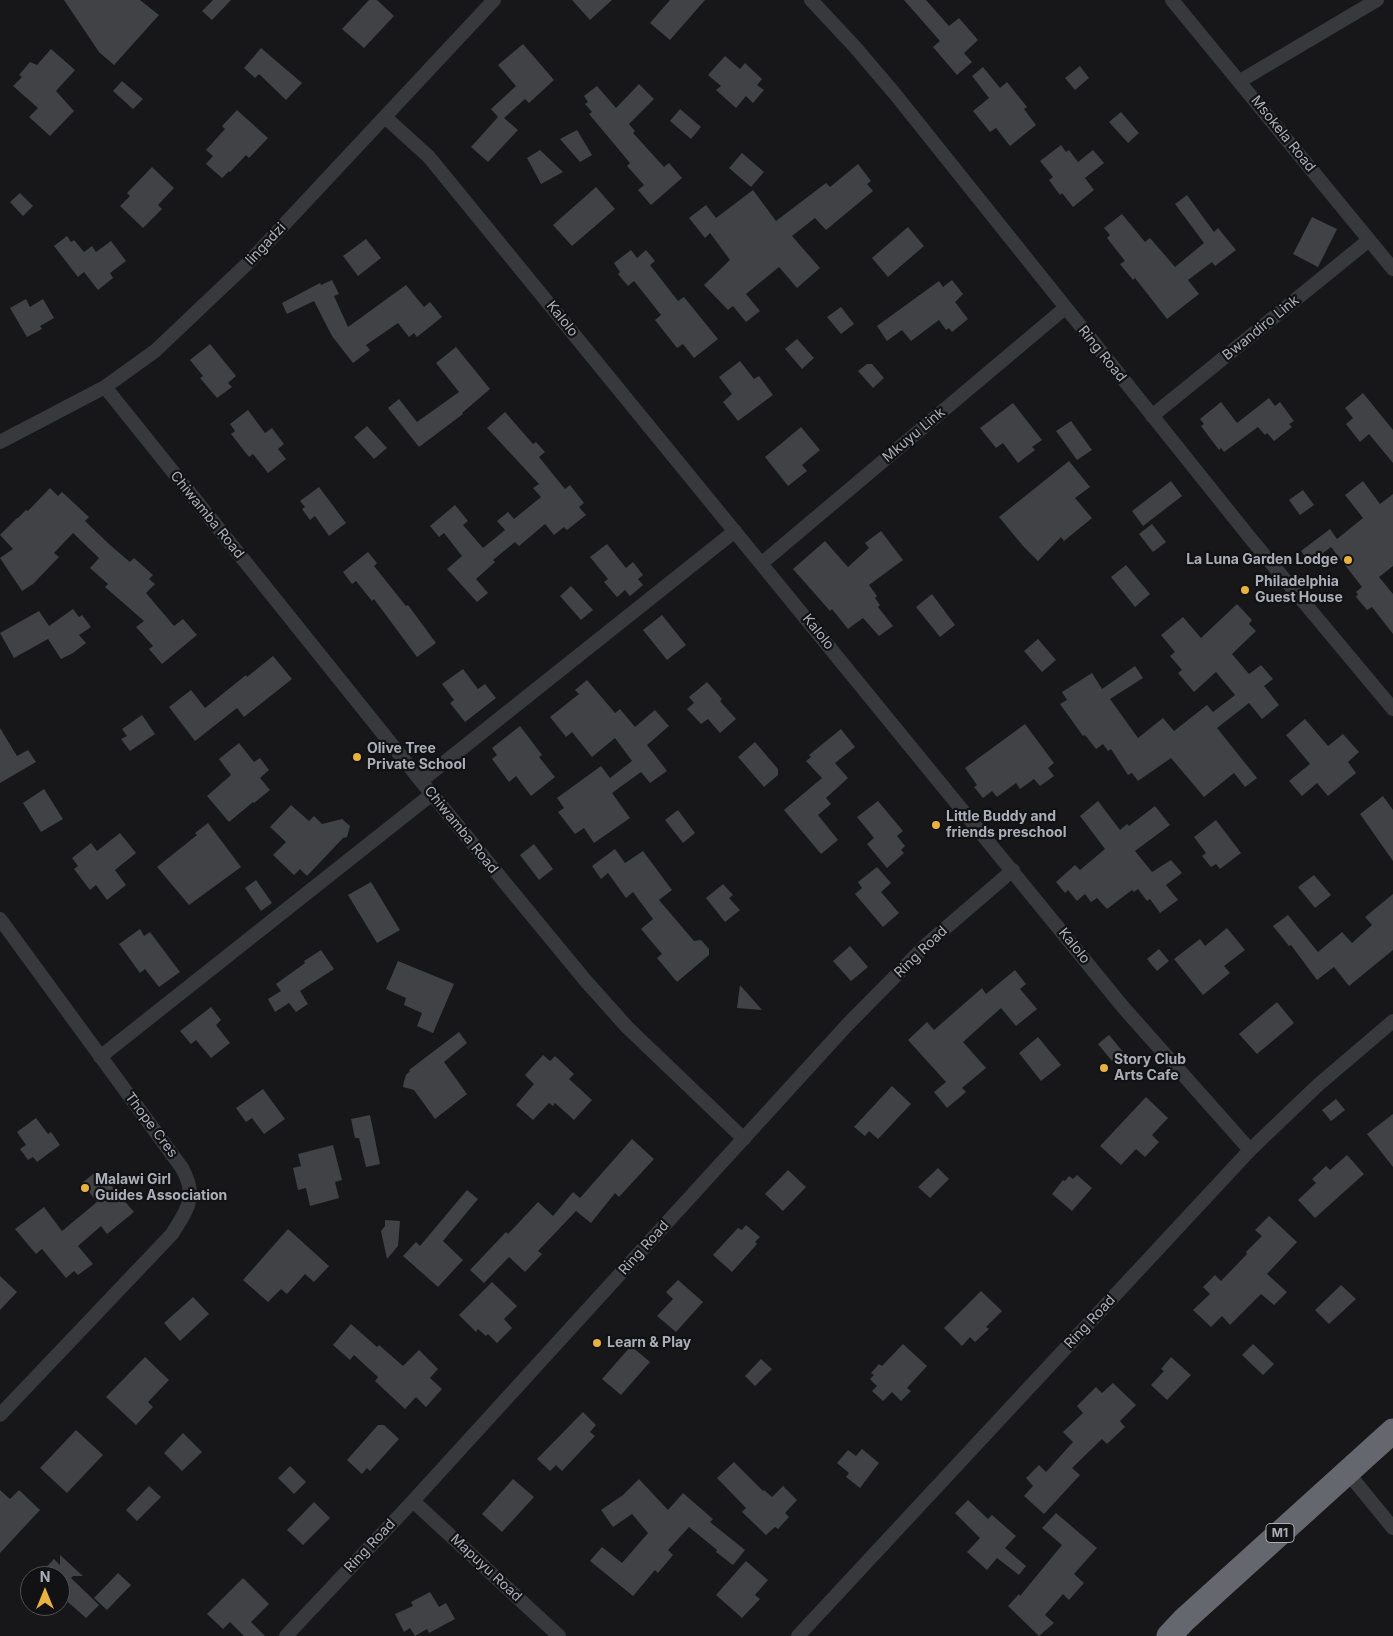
<!DOCTYPE html>
<html>
<head>
<meta charset="utf-8">
<style>
  body { margin:0 }
  #map { position:relative; width:1393px; height:1636px; overflow:hidden; background:#171719; font-family:Inter,sans-serif }
  canvas { display:block }
  .north { position:absolute; left:20px; top:1566px; width:50px; height:50px; box-sizing:border-box; background:#121214; border:1px solid #4f5056; border-radius:50%; rotate:0deg; font-size:14px; font-weight:700; line-height:20px; text-align:center; color:#aaaeb8 }
  .north::after { content:''; display:block; margin:auto; width:18px; height:22px; background:#e7b240; clip-path:polygon(50% 0,100% 100%,50% 72%,0 100%) }
</style>
</head>
<body>
<div id="map">
<canvas width="1393" height="1636"></canvas>
<div class="north">N</div>
</div>
<script>
const c = document.querySelector('canvas').getContext('2d');
c.lineJoin = 'round';
function fillPath(path, color) {
  c.fillStyle = color;
  c.fill(path, 'evenodd');
}
function trace(path, color, width, dash) {
  c.strokeStyle = color;
  c.lineWidth = width;
  c.lineCap = dash ? 'butt' : 'round';
  c.setLineDash(dash || []);
  c.stroke(path);
}
function write(font, color, halo, rows, align = 'center') {
  c.font = font + ' Inter,sans-serif';
  c.lineWidth = 4.5;
  c.setLineDash([]);
  c.textBaseline = 'middle';
  c.strokeStyle = halo;
  c.fillStyle = color;
  for (const [text, x, y, turn = 0] of rows) {
    c.save();
    c.translate(x, y);
    c.rotate((+turn || 0) * Math.PI / 180);
    c.textAlign = isNaN(turn) ? turn : align;
    if (halo) c.strokeText(text, 0, 0);
    c.fillText(text, 0, 0);
    c.restore();
  }
}
fillPath(new Path2D(`
  M64 0H140L159 15 114 65 99 52Z
  M213 0H231L212 20 202 11Z
  M369 0H377L394 16 364 48 342 29Z
  M572 0H612L590 20Z
  M670 0H705L670 40 650 23Z
  M904 0H926L949 26 959 18 978 40 964 53 972 62 957 75 933 47 940 41Z
  M523 44 554 80 529 103 525 99 504 118 518 130 488 162 471 147 498 117 491 109 516 86 498 65Z
  M261 48 302 83 286 100 259 74 255 78 244 68Z
  M51 49 75 70 56 91 74 111 50 136 29 117 38 108 13 86 22 77 19 75 30 62 37 65Z
  M725 56 740 69 745 63 762 79 757 85 764 90 753 103 746 96 736 108 716 90 721 86 708 75Z
  M1080 66 1089 78 1075 90 1065 78Z
  M983 67 1000 88 1007 82 1027 107 1024 109 1036 125 1010 146 996 128 990 132 973 111 989 98 972 76Z
  M122 81 143 99 133 109 113 91Z
  M639 84 654 99 629 124 635 131 633 133 664 167 669 163 682 178 651 205 638 190 644 185 627 166 630 163 589 114 592 112 585 104 588 102 584 96 597 86 616 108Z
  M680 109 701 127 691 139 670 121Z
  M237 110 268 138 249 158 246 155 230 172 229 171 222 178 206 164 213 156 206 150 225 129 222 126Z
  M1121 112 1139 133 1128 143 1109 122Z
  M577 130 592 155 580 162 560 139Z
  M1061 145 1066 152 1069 150 1078 162 1093 150 1104 163 1085 178 1094 190 1073 207 1062 193 1060 195 1049 180 1053 177 1040 161Z
  M540 150 563 172 541 184 527 158Z
  M742 153 764 172 751 187 729 168Z
  M858 164 871 181 867 184 873 191 826 230 815 218 792 236 820 268 797 288 779 267 746 294 760 311 746 322 733 306 728 310 704 285 730 260 710 233 705 238 689 218 706 205 716 218 753 190 776 221 826 183 830 187Z
  M152 167 174 188 158 205 162 209 143 228 120 206 130 196 127 193Z
  M596 187 615 209 572 246 553 225Z
  M20 193 33 206 23 216 10 202Z
  M1187 195 1214 232 1218 228 1236 250 1215 266 1212 262 1188 280 1199 294 1167 319 1135 278 1133 280 1120 264 1125 261 1107 238 1110 235 1104 228 1122 214 1145 242 1150 238 1175 267 1204 243 1175 204Z
  M1312 217 1337 229 1318 267 1293 254Z
  M908 227 924 246 888 277 872 258Z
  M67 236 71 242 74 240 84 252 92 246 96 252 111 241 126 261 110 273 113 278 98 290 84 272 78 277 54 246Z
  M366 239 381 258 358 276 343 256Z
  M631 250 637 258 646 250 655 261 650 265 678 301 684 297 718 339 694 358 683 344 677 348 655 320 661 315 634 281 628 286 618 274 620 272 614 263Z
  M332 280 339 294 334 296 348 327 406 285 424 307 430 302 442 317 417 337 414 333 409 337 398 323 366 345 370 350 353 363 332 336 314 301 287 314 282 303 320 283 321 285Z
  M952 280 963 294 955 302 968 319 952 332 949 328 946 330 939 320 911 341 902 330 887 341 877 326 939 281 943 287Z
  M26 299 30 307 43 299 54 318 40 326 42 329 27 337 10 308Z
  M841 307 854 324 841 334 827 317Z
  M797 339 814 358 802 369 785 349Z
  M210 344 236 376 228 383 232 387 217 398 200 378 203 376 190 360Z
  M456 347 490 389 462 413 463 414 419 447 388 408 399 399 417 422 459 392 436 363Z
  M740 361 754 379 759 376 773 395 738 421 723 402 732 394 719 377Z
  M867 364H872L884 378 873 388 858 371Z
  M1363 393 1393 430V463L1369 434 1360 442 1346 424 1353 418 1345 408Z
  M1269 398 1275 406 1280 402 1294 421 1289 424 1292 427 1274 441 1267 433 1265 435 1258 427 1224 452 1221 448 1219 450 1201 426 1204 424 1200 419 1221 402 1237 423Z
  M1013 403 1042 440 1032 447 1035 450 1018 463 1003 443 996 448 980 428Z
  M248 410 265 433 272 428 284 444 278 449 286 459 268 473 253 454 249 457 231 434 235 431 230 424Z
  M505 412 533 444 536 442 545 452 539 457 565 489 570 485 584 503 579 507 586 515 567 530 564 527 554 535 545 524 519 546 515 542 493 560 495 562 476 579 488 593 477 602 447 569 462 556 444 533 439 537 430 526 455 505 468 521 463 525 483 548 505 530 497 521 508 512 514 519 541 497 533 488 539 484 487 428Z
  M1071 421 1092 450 1077 460 1056 431Z
  M367 426 387 448 374 459 354 437Z
  M801 427 820 450 802 465 807 471 788 486 765 457Z
  M1069 461 1090 487 1075 498 1092 518 1064 541 1061 537 1038 561 1023 546 999 517Z
  M1171 481 1182 496 1143 526 1132 511Z
  M1363 481 1380 504 1393 494V566L1379 577 1393 594V634L1372 607 1367 610 1356 597 1358 594 1356 592 1362 587 1331 547 1310 563 1301 551 1330 529 1337 539 1363 518 1345 495Z
  M319 487 346 523 329 536 315 516 310 520 302 509 305 507 300 501Z
  M50 488 58 496 62 492 89 517 85 521 110 545 130 562 134 558 153 575 149 579 155 584 146 593 174 626 183 619 197 635 162 664 149 649 153 646 136 627 144 621 105 587 108 584 90 568 99 558 73 533 54 553 59 557 33 584 22 591 0 558 13 549 0 535 17 518H18L26 510 28 511Z
  M1303 490 1314 505 1300 515 1289 500Z
  M1152 524 1166 542 1153 552 1139 534Z
  M881 531 903 560 869 585 877 596 875 598 880 605 878 607 893 626 879 636 863 618 848 629 832 609 830 611 793 569 825 541 848 567 869 548 865 543Z
  M607 544 626 568 633 562 643 575 638 579 643 585 630 596 625 590 617 597 604 582 608 579 590 557Z
  M368 552 377 563 374 566 406 606 408 605 436 643 417 657 374 599 372 601 356 581 352 584 343 572Z
  M1126 565 1150 594 1135 607 1111 577Z
  M571 586 593 610 581 620 560 596Z
  M932 594 955 625 940 637 916 607Z
  M1237 604 1252 620 1249 624 1256 631 1232 654 1249 674 1261 665 1273 679 1264 686 1279 705 1262 719 1249 703 1217 728 1257 778 1245 787 1234 773 1204 797 1171 758 1138 781 1132 773 1128 775 1111 749 1108 751 1103 744 1096 749 1085 735 1083 736 1060 704 1067 700 1062 692 1092 673 1102 689 1135 666 1143 678 1110 699 1138 738 1163 718 1174 731 1207 705 1213 712 1235 695 1216 672 1194 692 1178 673 1182 670 1170 656 1175 652 1161 635 1183 617 1201 638Z
  M73 609 79 617 82 615 91 627 79 635 86 643 73 653 61 659 48 639 14 658 0 633 39 611 49 626Z
  M662 615 686 645 667 660 643 630Z
  M1038 639 1056 660 1042 672 1024 651Z
  M273 656 292 679 244 717 237 708 195 741 169 707 191 690 205 708 246 675 247 677Z
  M463 669 478 689 485 684 496 698 465 722 450 703 454 700 442 684Z
  M587 680 615 713 620 709 635 727 655 710 669 726 647 745 667 771 650 783 641 772 612 793 630 818 594 843 584 828 575 834 558 812 564 808 557 798 601 766 610 778 632 761 615 738 592 757 572 732 566 737 550 717 579 694 575 690Z
  M707 682 722 699 720 701 736 719 720 733 708 719 701 724 687 709 694 703 689 697Z
  M142 715 155 734 130 751 121 739 127 736 122 729Z
  M1305 719 1328 746 1343 734 1359 752 1348 762 1356 773 1328 796 1317 783 1302 796 1289 781 1310 764 1286 735Z
  M1025 724 1054 763 1048 768 1054 776 1040 786 1034 779 1020 789 1016 783 997 797 992 791 983 798 974 787 977 785 965 768Z
  M520 726 542 755 539 757 555 777 531 796 516 776 509 782 492 759 497 755 492 748Z
  M0 728 17 756 28 750 36 762 0 783Z
  M841 729 855 747 835 763 848 778 826 798 831 804 818 815 838 840 821 854 784 810 822 778 806 761 811 757 809 755Z
  M755 742 778 769V775L764 787 738 757Z
  M239 743 254 762 260 758 269 770 260 778 270 790 254 803 253 802 229 822 207 796 231 775 219 759Z
  M44 789 63 819 41 832 23 803Z
  M1383 796 1393 810V861L1360 814Z
  M878 801 903 831 897 836 905 846 901 850 904 853 887 868 867 844 874 838 857 817Z
  M1098 801 1120 830 1127 824 1129 826 1155 806 1170 825 1135 851 1152 872 1171 860 1182 873 1166 885 1178 900 1160 913 1150 899 1147 901 1138 889 1134 892 1132 890 1107 909 1097 898 1091 902 1085 894 1077 901 1068 890 1065 893 1056 882 1075 865 1080 870 1105 849 1080 816Z
  M291 805 309 821 314 816 322 824 342 819 350 826 347 837 343 838 307 876 300 869 294 875 273 855 286 842 270 827Z
  M678 810 695 833 683 843 665 820Z
  M1216 820 1241 853 1220 869 1216 864 1211 867 1202 856 1206 853 1194 837Z
  M208 823 241 867 189 905 157 867 197 835 195 833Z
  M120 833 136 853 115 870 126 885 107 900 96 885 90 890 74 869 78 866 72 858 91 843 97 851Z
  M534 844 553 869 539 880 520 855Z
  M615 849 625 863 643 851 672 890 659 900 694 941 701 940 709 949V955L677 982 657 958 662 954 641 929 653 919 633 892 626 898 608 873 601 879 592 866Z
  M877 867 891 883 881 892 899 913 883 927 855 894 862 888 858 882Z
  M1314 875 1331 895 1315 908 1298 887Z
  M256 880 272 903 261 911 245 888Z
  M371 882 400 930 377 943 348 895Z
  M723 884 733 895 729 898 740 910 725 922 706 898Z
  M1393 894V950L1349 986 1334 967 1317 980 1291 945 1289 946 1273 926 1288 915 1318 952 1342 932 1352 943 1372 925 1365 917Z
  M1227 928 1245 950 1224 966 1230 973 1203 995 1174 959 1200 939 1205 946Z
  M140 929 144 936 150 932 180 972 159 987 145 969 140 973 119 944Z
  M850 946 868 967 851 981 833 961Z
  M1159 949 1169 961 1157 971 1147 959Z
  M321 950 334 969 300 991 308 1004 296 1012 289 1003 275 1012 268 999 281 991 276 984 305 963 304 961Z
  M398 961 454 984 433 1033 417 1026 422 1013 404 1005 406 998 386 989Z
  M1015 970 1026 984 1020 989 1037 1009 1016 1026 1001 1008 963 1042 986 1068 962 1088 966 1092 947 1108 934 1092 946 1082 908 1040 927 1022 934 1030 982 988 986 994Z
  M740 985 762 1010 737 1008Z
  M1277 1002 1294 1023 1257 1054 1239 1034Z
  M211 1007 221 1020 216 1025 230 1043 211 1058 196 1040 191 1044 180 1031Z
  M459 1032 467 1043 444 1062 467 1094 435 1119 414 1090 403 1087 404 1081 406 1075 410 1071 409 1070Z
  M1109 1035 1124 1053 1112 1061 1098 1044Z
  M1038 1037 1061 1065 1041 1081 1019 1053Z
  M543 1055 550 1061 555 1056 574 1074 569 1079 592 1100 574 1120 555 1103 553 1106 549 1103 533 1120 516 1105 534 1084 525 1075Z
  M892 1086 911 1104 878 1139 869 1131 865 1136 854 1127Z
  M263 1089 285 1119 264 1134 252 1118 246 1122 236 1108Z
  M1146 1097 1168 1118 1152 1135 1159 1142 1145 1157 1136 1149 1121 1165 1100 1146Z
  M1336 1099 1345 1110 1331 1121 1322 1110Z
  M1393 1114V1167L1367 1134Z
  M370 1115 380 1164 366 1167 359 1138H355L351 1119Z
  M36 1118 48 1134 51 1132 60 1145 37 1162 33 1157 28 1160 20 1149 26 1145 17 1132Z
  M632 1139 654 1159 619 1197 615 1193 591 1223 576 1211 538 1251 542 1254 525 1272 509 1257 484 1283 470 1270 506 1232 508 1234 538 1202 553 1216 573 1192 580 1198Z
  M333 1145 342 1180 335 1182 339 1198 310 1206 306 1188 298 1190 293 1168 301 1166 298 1154Z
  M1347 1155 1364 1174 1315 1218 1298 1200 1316 1183 1312 1179 1326 1166 1330 1170Z
  M938 1168 949 1179 930 1198 918 1187Z
  M98 1170 134 1212 107 1234 101 1226 78 1246 93 1264 78 1275 74 1271 66 1278 42 1249 36 1254 15 1229 44 1207 62 1231 97 1202 82 1183Z
  M788 1170 806 1187 783 1211 765 1194Z
  M1077 1175 1092 1188 1072 1211 1052 1194 1063 1180 1065 1181 1069 1176 1073 1179Z
  M467 1190 478 1199 443 1241 463 1260 438 1287 403 1256 416 1242 420 1246Z
  M1269 1216 1297 1242 1267 1274 1287 1292 1274 1305 1261 1294 1230 1325 1222 1316 1211 1327 1193 1310 1210 1294 1203 1287 1215 1275 1221 1281 1247 1254 1246 1252 1262 1236 1255 1230Z
  M385 1220 400 1221 398 1246 387 1259 381 1231 385 1226Z
  M746 1225 760 1237 755 1242 757 1244 732 1272 713 1255 738 1228 742 1230Z
  M288 1229 329 1266 314 1282 305 1274 287 1294 281 1289 268 1302 243 1280Z
  M0 1276 17 1292 0 1310Z
  M678 1280 703 1302 676 1332 657 1316 673 1299 666 1292Z
  M492 1282 517 1306 504 1319 512 1328 497 1343 488 1334 486 1336 478 1329 476 1332 459 1315Z
  M1341 1285 1356 1299 1329 1324 1315 1310Z
  M981 1291 1002 1311 986 1327 989 1329 975 1342 970 1337 962 1346 944 1328Z
  M193 1297 209 1314 180 1341 164 1323Z
  M351 1324 377 1347 379 1345 403 1366 419 1350 438 1369 430 1378 442 1389 426 1407 416 1397 405 1409 375 1381 378 1377 354 1355 350 1360 333 1345Z
  M903 1344 927 1366 907 1388 911 1391 901 1401 892 1392 883 1401 872 1391 877 1386 870 1379 874 1375 871 1373 879 1364 882 1366Z
  M1253 1344 1274 1364 1263 1375 1242 1355Z
  M631 1346 650 1362 621 1395 602 1379Z
  M145 1357 169 1380 148 1402 153 1407 136 1425 106 1397Z
  M1171 1357 1191 1375 1167 1400 1151 1385 1164 1371 1161 1369Z
  M761 1359 772 1369 755 1386 745 1376Z
  M1113 1383 1136 1405 1120 1421 1125 1427 1107 1444 1102 1439 1072 1468 1080 1475 1044 1514 1024 1496 1033 1486 1026 1478 1039 1465 1046 1472 1073 1442 1063 1432 1083 1413 1077 1406 1096 1387 1102 1393Z
  M583 1412 596 1425 590 1432 595 1436 562 1471 556 1465 550 1471 537 1459Z
  M378 1425H384L399 1439 370 1471 367 1468 362 1474 347 1460Z
  M76 1430 103 1455 67 1493 40 1468Z
  M183 1433 202 1452 182 1471 164 1453Z
  M862 1449 879 1463 860 1488 846 1477 849 1473 837 1463 848 1450 856 1456Z
  M734 1462 763 1491 764 1490 772 1497 783 1486 797 1500 785 1513 789 1517 778 1529 775 1527 766 1535 742 1512 746 1508 717 1478Z
  M290 1466 306 1482 294 1494 278 1478Z
  M513 1479 534 1497 502 1532 482 1514Z
  M639 1479 668 1510 683 1493 713 1519 710 1522 745 1550 733 1565 716 1552 717 1550 689 1527 668 1550 673 1555 658 1573 655 1570 633 1596 590 1561 602 1547 622 1563 648 1533 632 1514 613 1527 601 1510 623 1495Z
  M149 1486 161 1497 137 1521 126 1510Z
  M0 1490 10 1499 19 1490 40 1510 0 1553Z
  M968 1500 988 1519 992 1515 1016 1536 1005 1548 1026 1566 1019 1575 997 1558 987 1570 967 1552 980 1538 955 1513Z
  M314 1502 330 1518 303 1545 287 1530Z
  M1056 1513 1097 1548 1074 1574 1084 1583 1069 1600 1063 1594 1045 1615 1054 1623 1039 1636 1008 1606 1019 1594 1020 1596 1062 1545 1042 1528Z
  M60 1555 83 1576H73L71 1578 99 1605 86 1618 60 1595V1576H38L54 1559 60 1565Z
  M746 1561 768 1580 755 1595 760 1599 742 1618 716 1595Z
  M118 1573 131 1585 107 1610 94 1598Z
  M243 1578 269 1604 251 1622 265 1636H244L230 1622 223 1629 207 1614Z
  M430 1592 439 1607 446 1603 455 1619 429 1633 427 1629 415 1636 410 1628 404 1632 395 1614 413 1606 411 1602Z`), '#414246');
trace(new Path2D(`
  M811 0 855 47 895 94 1251 539 1393 709
  M1172 0 1393 269
  M1240 81 1377 0
  M385 117 429 157 1123 1007 1250 1150
  M105 387 421 781 585 980 627 1027 744 1139
  M1152 416 1369 240
  M0 442 105 387 155 351 250 261 494 0
  M762 563 1065 308
  M421 781 735 531
  M0 919 182 1168C198 1197 188 1208 172 1234L0 1415
  M100 1057 432 794
  M1348 1473 1393 1528
  M413 1501 559 1636
  M286 1636 413 1501 848 1024 927 944 1013 870
  M798 1636 1250 1150 1318 1085 1393 1021`), '#38393d', 14);
trace(new Path2D(`
  M1169 1636 1184 1620 1393 1431`), '#64676e', 25);
for (const [x, y, r, color] of [
  [1348,560,5,"#e7b240"],
  [1245,590,5,"#e7b240"],
  [357,757,5,"#e7b240"],
  [936,825,5,"#e7b240"],
  [1104,1068,5,"#e7b240"],
  [85,1188,5,"#e7b240"],
  [597,1343,5,"#e7b240"]
]) {
  const dot = new Path2D();
  dot.arc(x, y, r, 0, 2 * Math.PI);
  c.fillStyle = color;
  c.fill(dot);
  trace(dot, '#121214', 2);
}
for (const [x, y, w] of [
  [1280,1533,28]
]) {
  const box = new Path2D();
  box.roundRect(x - w / 2, y - 9.5, w, 19, 4);
  c.fillStyle = '#121214';
  c.fill(box);
  trace(box, '#aaaeb8', 1);
}
write('bold 12px', '#aaaeb8', null, [
  ["M1",1280,1533]
]);
write('14px', '#aaaeb8', '#121214', [
  ["Msokela Road",1283,134,51],
  ["lingadzi",266,244,-47],
  ["Kalolo",562,319,51],
  ["Bwandiro Link",1261,328,-39],
  ["Ring Road",1102,354,51],
  ["Mkuyu Link",914,435,-40],
  ["Chiwamba Road",207,515,51],
  ["Kalolo",818,632,51],
  ["Chiwamba Road",461,830,51],
  ["Kalolo",1074,946,51],
  ["Ring Road",921,952,-44],
  ["Thope Cres",151,1125,53],
  ["Ring Road",644,1248,-48],
  ["Ring Road",1090,1322,-47],
  ["Ring Road",370,1546,-47],
  ["Mapuyu Road",486,1568,43]
]);
write('bold 14px', '#aaaeb8', '#121214', [
  ["La Luna Garden Lodge",1338,560,"right"],
  ["Philadelphia",1255,582],
  ["Guest House",1255,598],
  ["Olive Tree",367,749],
  ["Private School",367,765],
  ["Little Buddy and",946,817],
  ["friends preschool",946,833],
  ["Story Club",1114,1060],
  ["Arts Cafe",1114,1076],
  ["Malawi Girl",95,1180],
  ["Guides Association",95,1196],
  ["Learn & Play",607,1343]
], 'left');
</script>
</body>
</html>
